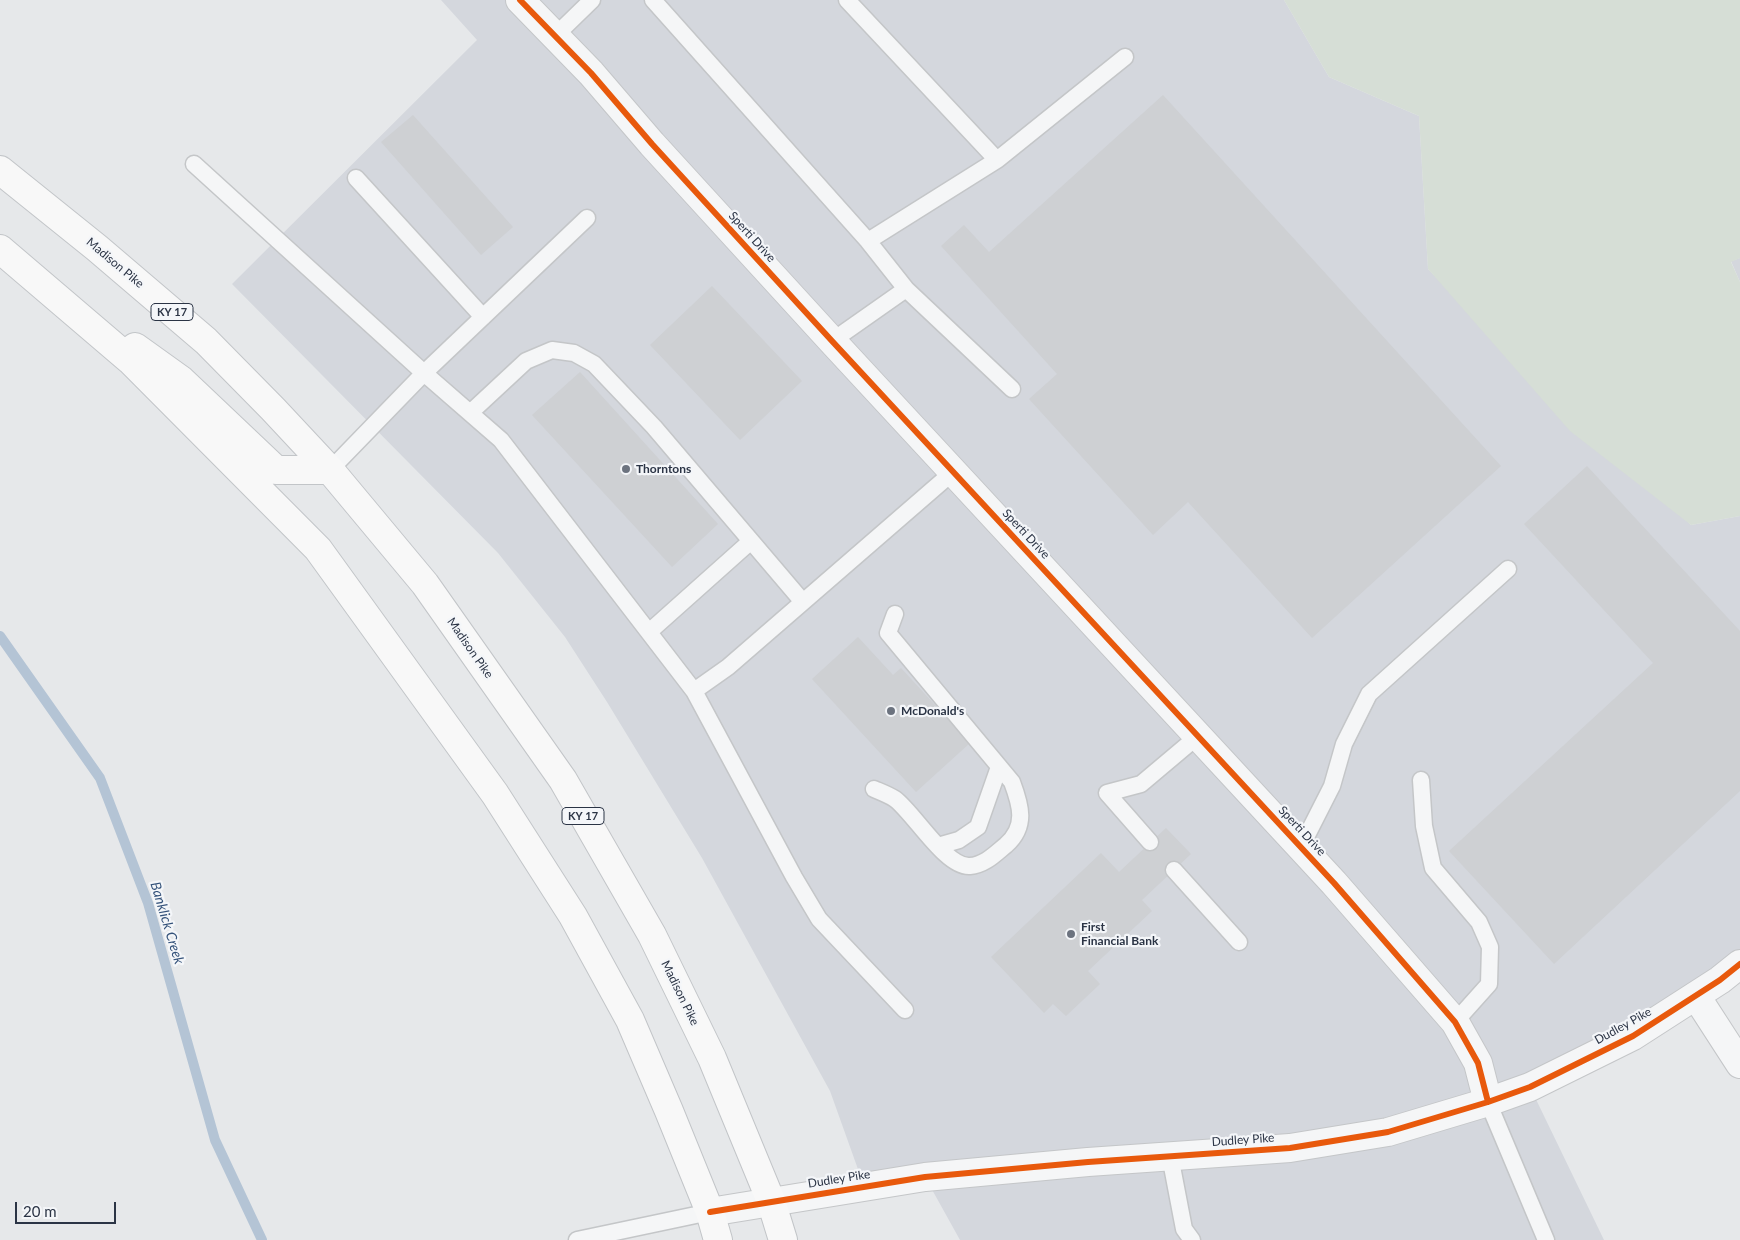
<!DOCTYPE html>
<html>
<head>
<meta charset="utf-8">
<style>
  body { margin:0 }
  #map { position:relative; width:1740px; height:1240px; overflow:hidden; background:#e6e8ea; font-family:Lato,sans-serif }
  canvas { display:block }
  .scale { position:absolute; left:15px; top:1202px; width:101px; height:22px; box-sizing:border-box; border:2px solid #2b3445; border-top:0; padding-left:6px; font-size:15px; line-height:18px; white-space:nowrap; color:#2b3445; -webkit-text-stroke:4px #f4f6f9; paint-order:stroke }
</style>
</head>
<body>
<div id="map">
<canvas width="1740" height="1240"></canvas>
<div class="scale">20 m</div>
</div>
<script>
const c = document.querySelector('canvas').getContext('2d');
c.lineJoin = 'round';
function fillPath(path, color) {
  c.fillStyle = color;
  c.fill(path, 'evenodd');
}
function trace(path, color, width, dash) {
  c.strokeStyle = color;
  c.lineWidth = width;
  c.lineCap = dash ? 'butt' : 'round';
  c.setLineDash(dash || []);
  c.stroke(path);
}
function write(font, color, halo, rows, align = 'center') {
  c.font = font + ' Lato,sans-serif';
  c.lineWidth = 4.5;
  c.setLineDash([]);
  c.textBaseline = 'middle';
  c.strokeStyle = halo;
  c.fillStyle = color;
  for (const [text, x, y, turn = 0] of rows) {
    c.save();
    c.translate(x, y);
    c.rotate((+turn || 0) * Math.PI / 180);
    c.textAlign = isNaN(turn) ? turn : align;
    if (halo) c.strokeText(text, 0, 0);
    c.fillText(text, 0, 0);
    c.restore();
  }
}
fillPath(new Path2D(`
  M441 0H1284L1329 77 1419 116 1428 269 1691 525 1740 516V964L1530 1087 1604 1240H960L925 1177 864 1186 830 1091 702 858 607 702 565 637 498 553 232 284 477 40Z
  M1740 258V282L1731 261Z`), '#d4d7dd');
fillPath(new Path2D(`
  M1284 0H1740V258L1731 262 1740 282V516L1691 525 1570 431 1428 269 1419 116 1329 77Z`), '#d6ded6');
trace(new Path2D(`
  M0 636 100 778 148 903 215 1140 262 1240`), '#b4c4d5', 10);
fillPath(new Path2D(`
  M1163 95 1501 466 1312 638 1188 502 1153 535 1029 399 1057 374 941 246 964 225 989 252Z
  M413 115 513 227 481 255 381 142Z
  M712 286 802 381 740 440 650 345Z
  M580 372 718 524 672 567 532 415Z
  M1587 466 1740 631V791L1554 964 1449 851 1653 663 1524 524Z
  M858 637 893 675 901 668 970 743 916 792 812 679Z
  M1166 828 1191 854 1142 900 1152 911 1088 971 1100 984 1066 1016 1053 1004 1044 1013 991 957 1101 853 1119 872Z`), '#ced0d3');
const service = new Path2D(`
  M653 0 868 241 997 160 847 0
  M555 36 592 0
  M997 160 1125 57
  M194 164 424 373 501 440 694 691 794 877 819 919 905 1010
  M356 178 483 317
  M868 241 906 289 1012 389
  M832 341 906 289
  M470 413 526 361 552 350 574 353 594 364 654 427 803 602
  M330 470 424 373 587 218
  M649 632 751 541
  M694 691 728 667 953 472
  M1421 780 1424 826 1433 868 1479 922 1490 947 1489 984 1455 1022
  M874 789C881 792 889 795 895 799 914 813 946 868 970 866 985 865 996 853 1006 845 1027 826 1021 806 1012 782L888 633 895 614
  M1150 842 1107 793 1141 784 1198 736
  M938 846 959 840 978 827 999 767
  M1301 847 1332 786 1344 744 1369 694 1508 569
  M1174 870 1239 942
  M1488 1102 1546 1240
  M1170 1156 1184 1229 1192 1240
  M577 1240 710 1212`);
const minor = new Path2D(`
  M520 0 591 73 652 144 832 341 1334 883 1455 1022 1478 1063 1488 1102
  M1696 996 1740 1064`);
const tertiary = new Path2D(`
  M710 1212 925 1177 1088 1162 1290 1148 1388 1132 1488 1102 1530 1087 1633 1036 1720 980 1740 964`);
const primary = new Path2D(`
  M0 170 97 248 206 341 273 409 330 470 425 584 563 780 652 935 712 1058 771 1201 783 1240
  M0 249 130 360 318 549 495 794 573 916 630 1020 669 1111 710 1212 718 1240
  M135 347 181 380 276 470H330`);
trace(service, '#c4c6c8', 19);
trace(minor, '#c4c6c8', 30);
trace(tertiary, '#c4c6c8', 30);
trace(primary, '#c2c5c8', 30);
trace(service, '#f5f6f7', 16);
trace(minor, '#f5f6f7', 28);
trace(tertiary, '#f5f6f7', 28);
trace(primary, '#f8f8f8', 28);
trace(new Path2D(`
  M520 0 591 73 652 144 832 341 1334 883 1455 1022 1478 1063 1488 1102
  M710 1212 925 1177 1088 1162 1290 1148 1388 1132 1488 1102 1530 1087 1633 1036 1720 980 1740 964`), '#e8590c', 6);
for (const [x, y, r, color] of [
  [626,469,5,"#6c737f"],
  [891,711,5,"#6c737f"],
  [1071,934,5,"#6c737f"]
]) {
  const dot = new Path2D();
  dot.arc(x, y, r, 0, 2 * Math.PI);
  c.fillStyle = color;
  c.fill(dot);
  trace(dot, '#f4f6f9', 2);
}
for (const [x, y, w] of [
  [172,312,42],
  [583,816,42]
]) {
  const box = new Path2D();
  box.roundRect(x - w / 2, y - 8.5, w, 17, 4);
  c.fillStyle = '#f4f6f9';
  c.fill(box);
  trace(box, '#2b3445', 1);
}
write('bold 11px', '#2b3445', null, [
  ["KY 17",172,312],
  ["KY 17",583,816]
]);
write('12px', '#2b3445', '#f4f6f9', [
  ["Sperti Drive",752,237,48],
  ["Madison Pike",115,263,40],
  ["Sperti Drive",1026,534,47],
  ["Madison Pike",470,648,55],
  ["Sperti Drive",1302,831,47],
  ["Madison Pike",680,993,64],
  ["Dudley Pike",1623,1026,-29],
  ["Dudley Pike",1243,1140,-4],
  ["Dudley Pike",839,1179,-9]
]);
write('bold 12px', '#2b3445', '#f4f6f9', [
  ["Thorntons",636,469],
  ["McDonald's",901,711],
  ["First",1081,927],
  ["Financial Bank",1081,941]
], 'left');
write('italic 14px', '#34527a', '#f4f6f9', [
  ["Banklick Creek",167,923,73]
]);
</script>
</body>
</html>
